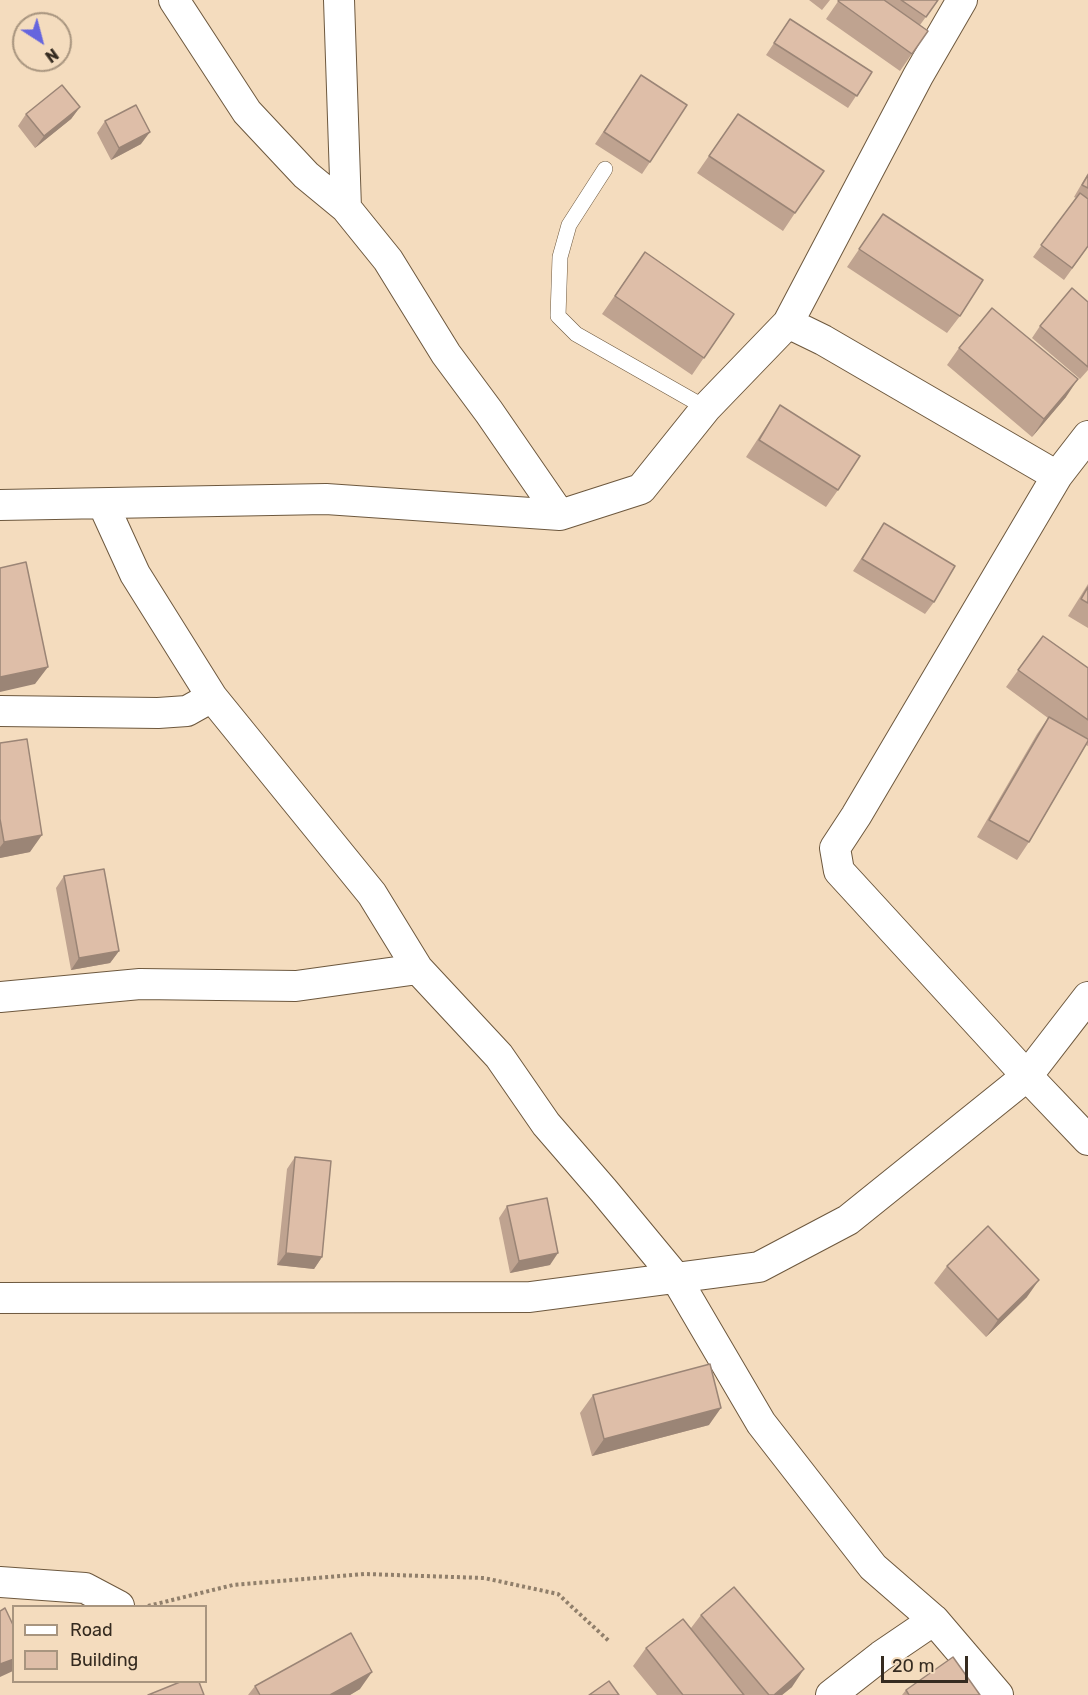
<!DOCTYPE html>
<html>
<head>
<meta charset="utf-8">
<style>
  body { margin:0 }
  #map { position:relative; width:1088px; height:1695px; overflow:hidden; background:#f4dcbe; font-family:Rubik,sans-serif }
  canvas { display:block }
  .legend { position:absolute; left:12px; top:1605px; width:195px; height:78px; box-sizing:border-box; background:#f4dcbe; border:2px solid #a8957f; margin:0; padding:8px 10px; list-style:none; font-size:18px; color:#352b20 }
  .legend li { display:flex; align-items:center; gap:12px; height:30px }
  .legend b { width:30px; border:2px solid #a8957f }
  .north { position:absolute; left:12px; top:12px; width:60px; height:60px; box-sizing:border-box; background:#f4dcbe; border:2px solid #a8957f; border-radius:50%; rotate:144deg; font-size:16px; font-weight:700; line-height:24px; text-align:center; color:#352b20 }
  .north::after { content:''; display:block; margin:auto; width:21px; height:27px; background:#6565de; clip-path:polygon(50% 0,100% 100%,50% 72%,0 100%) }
  .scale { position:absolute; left:881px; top:1656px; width:87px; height:27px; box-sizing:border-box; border:3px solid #352b20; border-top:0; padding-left:8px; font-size:18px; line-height:21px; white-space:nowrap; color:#352b20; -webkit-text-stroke:4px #f4dcbe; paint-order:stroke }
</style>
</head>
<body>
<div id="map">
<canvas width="1088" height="1695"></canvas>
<ul class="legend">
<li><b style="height:8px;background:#fff"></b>Road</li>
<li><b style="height:16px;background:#debea8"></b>Building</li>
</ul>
<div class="north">N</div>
<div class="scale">20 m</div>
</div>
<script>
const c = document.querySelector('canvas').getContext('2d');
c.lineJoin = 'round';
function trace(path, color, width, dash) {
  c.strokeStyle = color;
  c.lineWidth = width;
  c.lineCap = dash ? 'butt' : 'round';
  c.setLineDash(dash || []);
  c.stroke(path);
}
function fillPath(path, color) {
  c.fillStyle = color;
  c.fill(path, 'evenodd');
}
const service = new Path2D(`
  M605 169 569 225 560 257 558 316 576 334 706 408`);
const minor = new Path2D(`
  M174 0 247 112 306 175 346 208 388 260 446 354 489 412 560 515
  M339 0 346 208
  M788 323 918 76 962 0
  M1088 436 1057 476 856 816 835 848 839 871 1027 1076 1088 1140
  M103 504 135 574 212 697 372 894 418 969 499 1056 546 1124 604 1191 676 1278 761 1423 873 1567 934 1620 881 1656 831 1695
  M0 505 326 499 560 515 641 489 706 408 788 323 823 340 1057 476
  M0 711 158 713 187 711 212 697
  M0 997 140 984 296 986 418 969
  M0 1298 530 1297 759 1267 848 1220 1027 1076 1088 997
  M0 1582 85 1588 119 1606
  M934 1620 998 1695`);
trace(service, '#6d583e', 16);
trace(minor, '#6d583e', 32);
trace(new Path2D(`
  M148 1606 233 1585 365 1574 484 1578 558 1594 610 1642`), '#907f6b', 4, [3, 3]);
trace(service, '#fff', 15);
trace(minor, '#fff', 30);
fillPath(new Path2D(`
  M809 0H830L822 10Z
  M839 0H938L920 25 928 31 900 71 826 19Z
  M790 19 872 72 848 108 766 55Z
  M641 75 650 162 642 174 595 144Z
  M80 107 71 119 35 148 18 126 26 114Z
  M738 114 795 213 783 231 697 173Z
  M105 121 141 144 111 160 97 133Z
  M1088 173V247L1064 280 1033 257 1076 198 1074 197Z
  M883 214 960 316 947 333 847 267Z
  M645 252 734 314 692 375 602 314Z
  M1088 302V370L1080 379 1032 338 1040 326Z
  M959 348 1066 397 1032 437 947 365Z
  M780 405 838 490 826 507 746 457Z
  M884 523 934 602 925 614 853 571Z
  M1088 584V628L1068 616Z
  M1043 636 1088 668V746L1086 745 1029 842 1017 860 977 837 1037 734 1048 718 1006 687Z
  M0 743 30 852 0 858Z
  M64 876 119 951 110 963 71 970 56 888Z
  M295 1157 322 1257 314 1269 277 1265 287 1169Z
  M507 1206 550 1265 510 1273 499 1218Z
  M947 1266 1027 1297 986 1337 934 1283Z
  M593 1395 709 1425 592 1456 580 1413Z
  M701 1615 792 1687 782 1695H657L633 1666 646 1648 691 1628Z
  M255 1686 360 1689 350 1695H248Z
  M906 1690 980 1695H902Z`), '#bfa390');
fillPath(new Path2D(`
  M80 107 71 119 35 148 44 136Z
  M150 132 141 144 111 160 119 148Z
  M1078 379 1066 397 1032 437 1044 419Z
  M48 667 35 684 0 692V677Z
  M42 835 30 852 0 858V847L4 842Z
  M119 951 110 963 71 970 79 958Z
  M286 1253 322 1257 314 1269 277 1265Z
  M558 1253 550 1265 510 1273 519 1261Z
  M1039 1280 1027 1297 986 1337 998 1320Z
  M721 1408 709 1425 592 1456 604 1439Z
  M14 1659V1670L13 1671 0 1677V1664Z
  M804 1669 792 1687 782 1695H774Z
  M372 1672 360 1689 350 1695H330Z`), '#9b8576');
const building = new Path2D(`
  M839 0H884L928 31 912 54 838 1Z
  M901 0H938L926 17Z
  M790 19 872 72 857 96 774 43Z
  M641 75 687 105 650 162 604 132Z
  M62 85 80 107 44 136 26 114Z
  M136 105 150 132 119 148 105 121Z
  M738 114 824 171 795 213 709 156Z
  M1088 175V188L1082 185Z
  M1080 193 1088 199V246L1072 268 1041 245Z
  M883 214 983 280 960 316 859 249Z
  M645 252 734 314 704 358 615 296Z
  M1072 288 1088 302V367L1040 326Z
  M992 308 1078 379 1044 419 959 348Z
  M780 405 860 456 838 490 759 440Z
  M884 523 955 566 934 602 862 559Z
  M26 562 48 667 0 677V568Z
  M1088 587V603L1081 599Z
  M1043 636 1088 668V720L1018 670Z
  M1049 717 1088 739V741L1029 842 989 820Z
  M27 739 42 835 4 842 0 819V743Z
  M104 869 119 951 79 958 64 876Z
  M295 1157 331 1161 322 1257 286 1253Z
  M547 1198 558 1253 519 1261 507 1206Z
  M988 1226 1039 1280 998 1320 947 1266Z
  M710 1364 721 1408 604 1439 593 1395Z
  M734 1587 804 1669 774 1695H769L701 1615Z
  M5 1608 14 1627V1659L0 1664V1611Z
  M683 1619 744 1695H683L646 1648Z
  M351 1633 372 1672 330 1695H260L255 1686Z
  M953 1657 980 1695H909L906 1690Z
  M609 1681 619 1695H589Z
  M180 1682H199L204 1695H148Z`);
fillPath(building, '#debea8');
trace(building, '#9b8576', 1.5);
</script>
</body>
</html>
